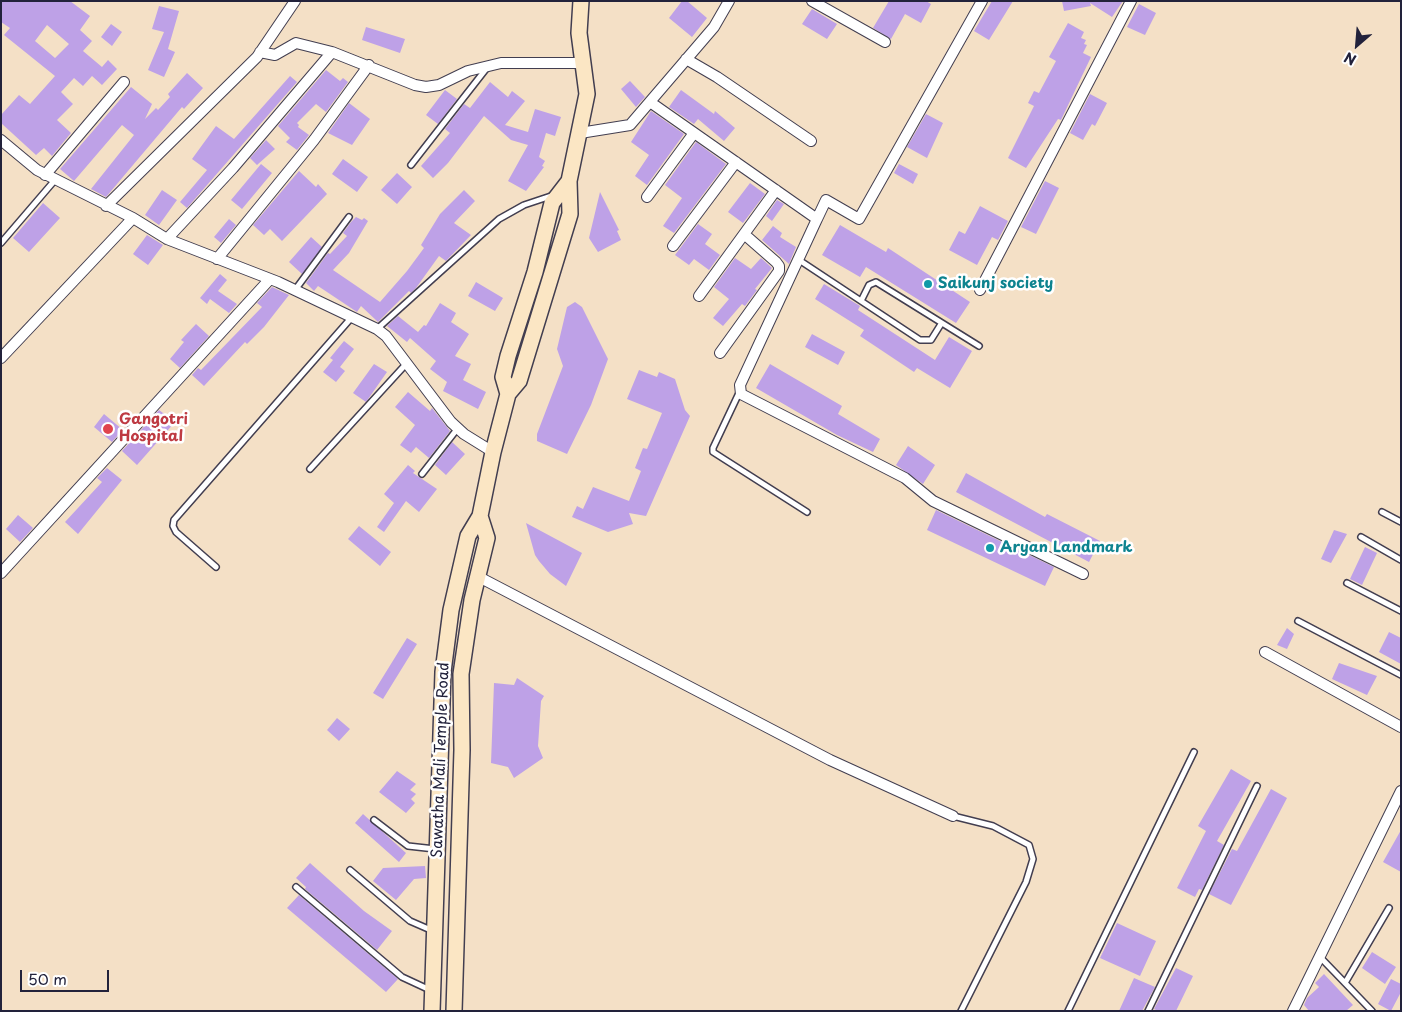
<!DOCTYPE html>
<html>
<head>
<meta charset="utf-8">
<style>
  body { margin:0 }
  #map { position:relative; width:1402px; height:1012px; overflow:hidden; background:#f4e0c6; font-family:"Playpen Sans",sans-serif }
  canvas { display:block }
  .frame { position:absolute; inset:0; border:2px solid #22223b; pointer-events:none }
  .north { position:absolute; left:1332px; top:20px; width:50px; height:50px; -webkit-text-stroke:4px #fff; paint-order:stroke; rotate:207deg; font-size:14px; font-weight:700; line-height:20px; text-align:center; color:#22223b }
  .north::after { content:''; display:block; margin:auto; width:18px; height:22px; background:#22223b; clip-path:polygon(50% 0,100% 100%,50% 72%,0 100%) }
  .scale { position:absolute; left:20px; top:970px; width:89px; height:22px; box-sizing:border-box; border:2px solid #22223b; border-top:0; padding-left:6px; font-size:15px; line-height:18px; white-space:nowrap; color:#22223b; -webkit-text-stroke:4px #fff; paint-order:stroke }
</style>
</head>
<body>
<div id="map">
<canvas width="1402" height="1012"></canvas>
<div class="frame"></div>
<div class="north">N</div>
<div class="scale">50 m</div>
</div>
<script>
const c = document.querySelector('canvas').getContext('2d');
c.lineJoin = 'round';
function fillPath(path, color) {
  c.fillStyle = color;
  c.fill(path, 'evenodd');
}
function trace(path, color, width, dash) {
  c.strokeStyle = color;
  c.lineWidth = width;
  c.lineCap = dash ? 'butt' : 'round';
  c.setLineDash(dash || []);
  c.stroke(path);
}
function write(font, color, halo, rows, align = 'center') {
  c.font = font + ' "Playpen Sans",sans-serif';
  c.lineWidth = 5;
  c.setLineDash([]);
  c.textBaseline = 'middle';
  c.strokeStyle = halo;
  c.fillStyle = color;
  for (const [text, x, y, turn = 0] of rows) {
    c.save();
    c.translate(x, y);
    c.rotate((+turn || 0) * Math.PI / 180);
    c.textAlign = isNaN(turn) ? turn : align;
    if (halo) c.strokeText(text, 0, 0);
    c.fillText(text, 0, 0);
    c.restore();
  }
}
fillPath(new Path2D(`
  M1 1H70L90 16 80 30 92 41 83 51 102 67 108 60 117 69 102 85 92 76 83 86 74 78 61 92 73 104 57 120 71 133 52 156 44 148 36 155 1 123V115L19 95 30 104 55 76 4 35 10 28 1 22ZM47 25 69 44 55 58 35 41Z
  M682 1H687L707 18 692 37 669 18Z
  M889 1H926L931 4 921 23 905 14 891 39 873 28Z
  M992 1H1013L989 40 974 31Z
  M1062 1H1123L1112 17 1090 3 1091 6 1064 11Z
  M1139 4 1156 13 1145 35 1127 27Z
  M159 6 179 11 168 49 175 52 164 77 148 70 164 32 152 29Z
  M812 9 837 24 827 39 802 24Z
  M1068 23 1084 32 1081 38 1086 40 1084 44 1087 45 1083 53 1091 57 1061 120 1058 119 1026 168 1008 158 1034 106 1028 103 1034 91 1039 93 1056 61 1049 57Z
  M111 24 122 32 112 46 101 37Z
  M366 27 405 39 400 53 362 40Z
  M326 70 340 81 343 78 348 82 326 112 316 104 297 123 299 125 298 127 309 135 297 150 286 142 290 138 278 126Z
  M187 73 203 88 184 109 182 107 106 197 91 189 134 135 122 125 74 181 60 169 131 87 152 104 145 119 156 108 158 110 170 97 168 94Z
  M290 76 297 82 187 208 180 202 207 170 192 159 216 126 234 139Z
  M630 81 645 97 636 107 621 89Z
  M490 82 508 97 512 91 525 101 505 125 528 132 535 109 561 117 555 136 546 133 539 157 545 161 542 166 544 167 526 191 508 181 528 145 511 140 484 116 448 163 433 178 421 166 450 133 445 129 464 104 470 108Z
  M445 90 457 99 438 124 426 115Z
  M681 90 714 114 715 111 735 128 724 141 698 119 694 124 669 107Z
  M1090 94 1107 103 1095 126 1092 124 1083 140 1070 133Z
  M349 103 370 119 352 145 328 133Z
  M651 111 684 134 647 185 635 176 649 155 631 142Z
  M926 114 943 123 927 158 907 147Z
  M266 140 275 149 257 165 250 158Z
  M696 142 726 164 674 233 663 226 682 198 665 185Z
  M343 159 368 177 357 192 332 174Z
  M261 164 272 173 242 209 231 200Z
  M899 164 918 174 913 184 894 173Z
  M299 171 316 187 318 184 327 194 282 241 270 229 264 235 253 225Z
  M397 173 412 187 397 204 381 190Z
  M1045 181 1059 188 1036 234 1021 227Z
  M750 183 765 194 743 223 728 212Z
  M162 190 177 200 159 225 145 215Z
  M464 190 475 201 454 223 471 235 446 261 439 256 416 288 411 293 409 291 378 322 361 306 357 312 318 286 314 291 306 283 328 253 330 254 347 236 343 233 351 222 356 217 362 220 364 218 368 221 349 253 333 270 380 302 407 271 424 248 421 245 440 214Z
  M600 192 619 230 617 231 621 240 598 252 589 238Z
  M777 200 784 204 772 221 766 216Z
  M43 203 60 218 29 252 13 238Z
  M980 206 1008 221 998 240 992 237 977 265 949 250 959 231 965 234Z
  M229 219 236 225 221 243 214 237Z
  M698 224 712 234 705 244 720 255 709 270 694 259 689 265 675 255Z
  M840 225 886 252 888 248 970 302 956 323 866 267 860 277 822 255Z
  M773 226 782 233 780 237 796 247 789 264 762 240Z
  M147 235 163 245 148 265 133 254Z
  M311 237 322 247 302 274 289 262Z
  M735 258 751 269 761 258 772 268 755 289 757 290 745 306 742 304 723 326 713 318 729 299 714 287Z
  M220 274 227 280 218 291 237 304 229 313 210 299 207 304 200 298Z
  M476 282 503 298 495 311 468 296Z
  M824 284 860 306 858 310 935 360 949 337 972 351 950 388 917 368 914 372 860 336 864 330 815 299Z
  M272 287 289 295 264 327 247 344 245 342 204 386 192 375 198 368 201 370 262 307 257 303Z
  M575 302 582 307 608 359 591 405 567 454 537 441V434L563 366 557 349 567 307Z
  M440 303 456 313 451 322 469 334 455 356 471 364 463 380 486 392 478 409 443 391 447 382 430 369 436 361 410 338 407 342 387 326 398 316 418 332 424 325 426 326Z
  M196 324 209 336 180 368 170 359 184 342 181 340Z
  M812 334 845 352 838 365 805 347Z
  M344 341 354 349 340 367 345 371 336 382 323 372 333 360 330 358Z
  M374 364 387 372 366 402 353 393Z
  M770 364 842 406 838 414 880 439 873 452 837 435 756 388Z
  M639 370 657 377 659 372 675 379 685 410 690 416 646 516 629 513 633 524 608 532 572 517 577 506 583 509 593 487 629 501 641 471 635 468 643 448 647 449 662 413 627 399Z
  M408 392 430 411 432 408 450 431 429 458 416 447 411 453 400 445 415 425 395 407Z
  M159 410 175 422 137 465 122 451Z
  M104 414 123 430 112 442 94 427Z
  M452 442 465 454 446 475 435 465Z
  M908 446 935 465 923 484 896 465Z
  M408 465 415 471 413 473 437 489 419 512 406 501 384 532 377 527 394 503 384 494Z
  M107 468 122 480 78 534 65 522 102 482 97 478Z
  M966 473 1045 517 1047 514 1100 541 1089 562 956 492Z
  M936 510 1054 567 1045 586 927 530Z
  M18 515 33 528 20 542 6 529Z
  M526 523 582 553 566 586 550 574 539 561 535 555Z
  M359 526 391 552 380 566 348 539Z
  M1334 530 1347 534 1331 563 1321 559Z
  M1365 547 1377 553 1362 585 1350 579Z
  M1287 628 1294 634 1287 649 1277 645Z
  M1389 632 1401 638V664L1379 652Z
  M407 638 417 644 383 699 373 693Z
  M1339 663 1377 676 1367 695 1332 679Z
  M517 678 544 696 541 701 538 746 543 758 514 778 508 767 491 763 494 683 514 685Z
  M337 718 350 729 339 741 327 730Z
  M1231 769 1251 781 1217 841 1224 845 1202 890 1199 889 1195 897 1177 888 1206 831 1198 826Z
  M397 771 416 784 410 790 416 794 411 799 415 803 406 813 379 792Z
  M1271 789 1287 798 1231 905 1209 894 1232 849 1237 851Z
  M363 814 406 853 399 862 355 823Z
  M1401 830V872L1383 862Z
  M310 863 364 911 392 931 377 950 305 889 306 887 296 878Z
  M425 866 426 878 414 879 396 900 373 881 383 868Z
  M299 895 398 979 386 992 287 908Z
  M1117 923 1156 941 1140 976 1100 958Z
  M1372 952 1396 967 1385 984 1362 968Z
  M1176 968 1193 976 1176 1011H1158L1154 1009Z
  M1324 974 1353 1005 1346 1011H1309L1304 1005 1307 998 1319 987 1315 983Z
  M1134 978 1155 987 1142 1011H1119Z
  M1391 979 1401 984V992L1391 1011 1378 1004Z`), '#bea1e7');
const lane = new Path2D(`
  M411 165 486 69
  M1 243 55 180
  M799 260 920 340H931L941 324
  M295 290 349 217
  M861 301 869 285 876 282 979 346
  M377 329 499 219 524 205 551 196
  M739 393 713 448V452L807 512
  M310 469 407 363
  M422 474 458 428
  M1382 512 1401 522
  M1361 537 1401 560
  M216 567 176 532 173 526 174 520 352 317
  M1347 583 1401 611
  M1298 621 1401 675
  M953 816 993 826 1029 845 1033 859 1026 882 961 1011
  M374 820 408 846 435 849
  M350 870 410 921 433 931
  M296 887 402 977 430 990
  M1320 957 1372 1011
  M1345 983 1389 908
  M1068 1011 1194 752
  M1148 1011 1257 786`);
const street = new Path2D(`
  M812 1 885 42
  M260 52 275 55 296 43 332 52
  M686 59 717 77 811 141
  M650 102 817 219 826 200 859 219 982 1
  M580 133 630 125 714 27 729 1
  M1 140 37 170 133 218 167 239 278 282 377 329 386 336 451 422 464 434 493 452
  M45 175 124 82
  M647 197 694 133
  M106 206 257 57 295 1
  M817 219 740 385 741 394 905 478 933 501 1083 574
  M167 239 233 168 332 52 415 85 426 87 439 85 468 71 501 63H582
  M673 246 736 162
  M217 259 314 140 369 65
  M980 290 1131 1
  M699 296 776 190
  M720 353 779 271V266L776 262 744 234
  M1 358 133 218
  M1 573 270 279
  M477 576 830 760 953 816
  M1265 652 1401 727
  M1293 1011 1401 791`);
const secondary = new Path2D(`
  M508 394 503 377 508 356 535 272 552 203 569 181
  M432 1011 443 672 451 610 468 536 480 516 493 452 508 394 519 381 570 214 569 181 587 94 579 33 581 1
  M454 1011 462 750 461 674 472 600 487 538 480 516`);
trace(lane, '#423e50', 8);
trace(street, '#423e50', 12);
trace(secondary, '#423e50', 18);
trace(lane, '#fff', 5);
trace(street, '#fff', 10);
trace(secondary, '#fbe6c4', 15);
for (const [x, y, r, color] of [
  [928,284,5,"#0f9aa8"],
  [108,429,6,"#e0444e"],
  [990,548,5,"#0f9aa8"]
]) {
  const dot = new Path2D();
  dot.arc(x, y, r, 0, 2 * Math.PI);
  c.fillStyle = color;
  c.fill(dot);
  trace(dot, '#fff', 2);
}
write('bold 15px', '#0d838f', '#fff', [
  ["Saikunj society",938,284],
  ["Aryan Landmark",1000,548]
], 'left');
write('bold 15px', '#be3a42', '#fff', [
  ["Gangotri",119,420],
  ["Hospital",119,437]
], 'left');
write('15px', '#22223b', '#fff', [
  ["Sawatha Mali Temple Road",441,760,-88]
]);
</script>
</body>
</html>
